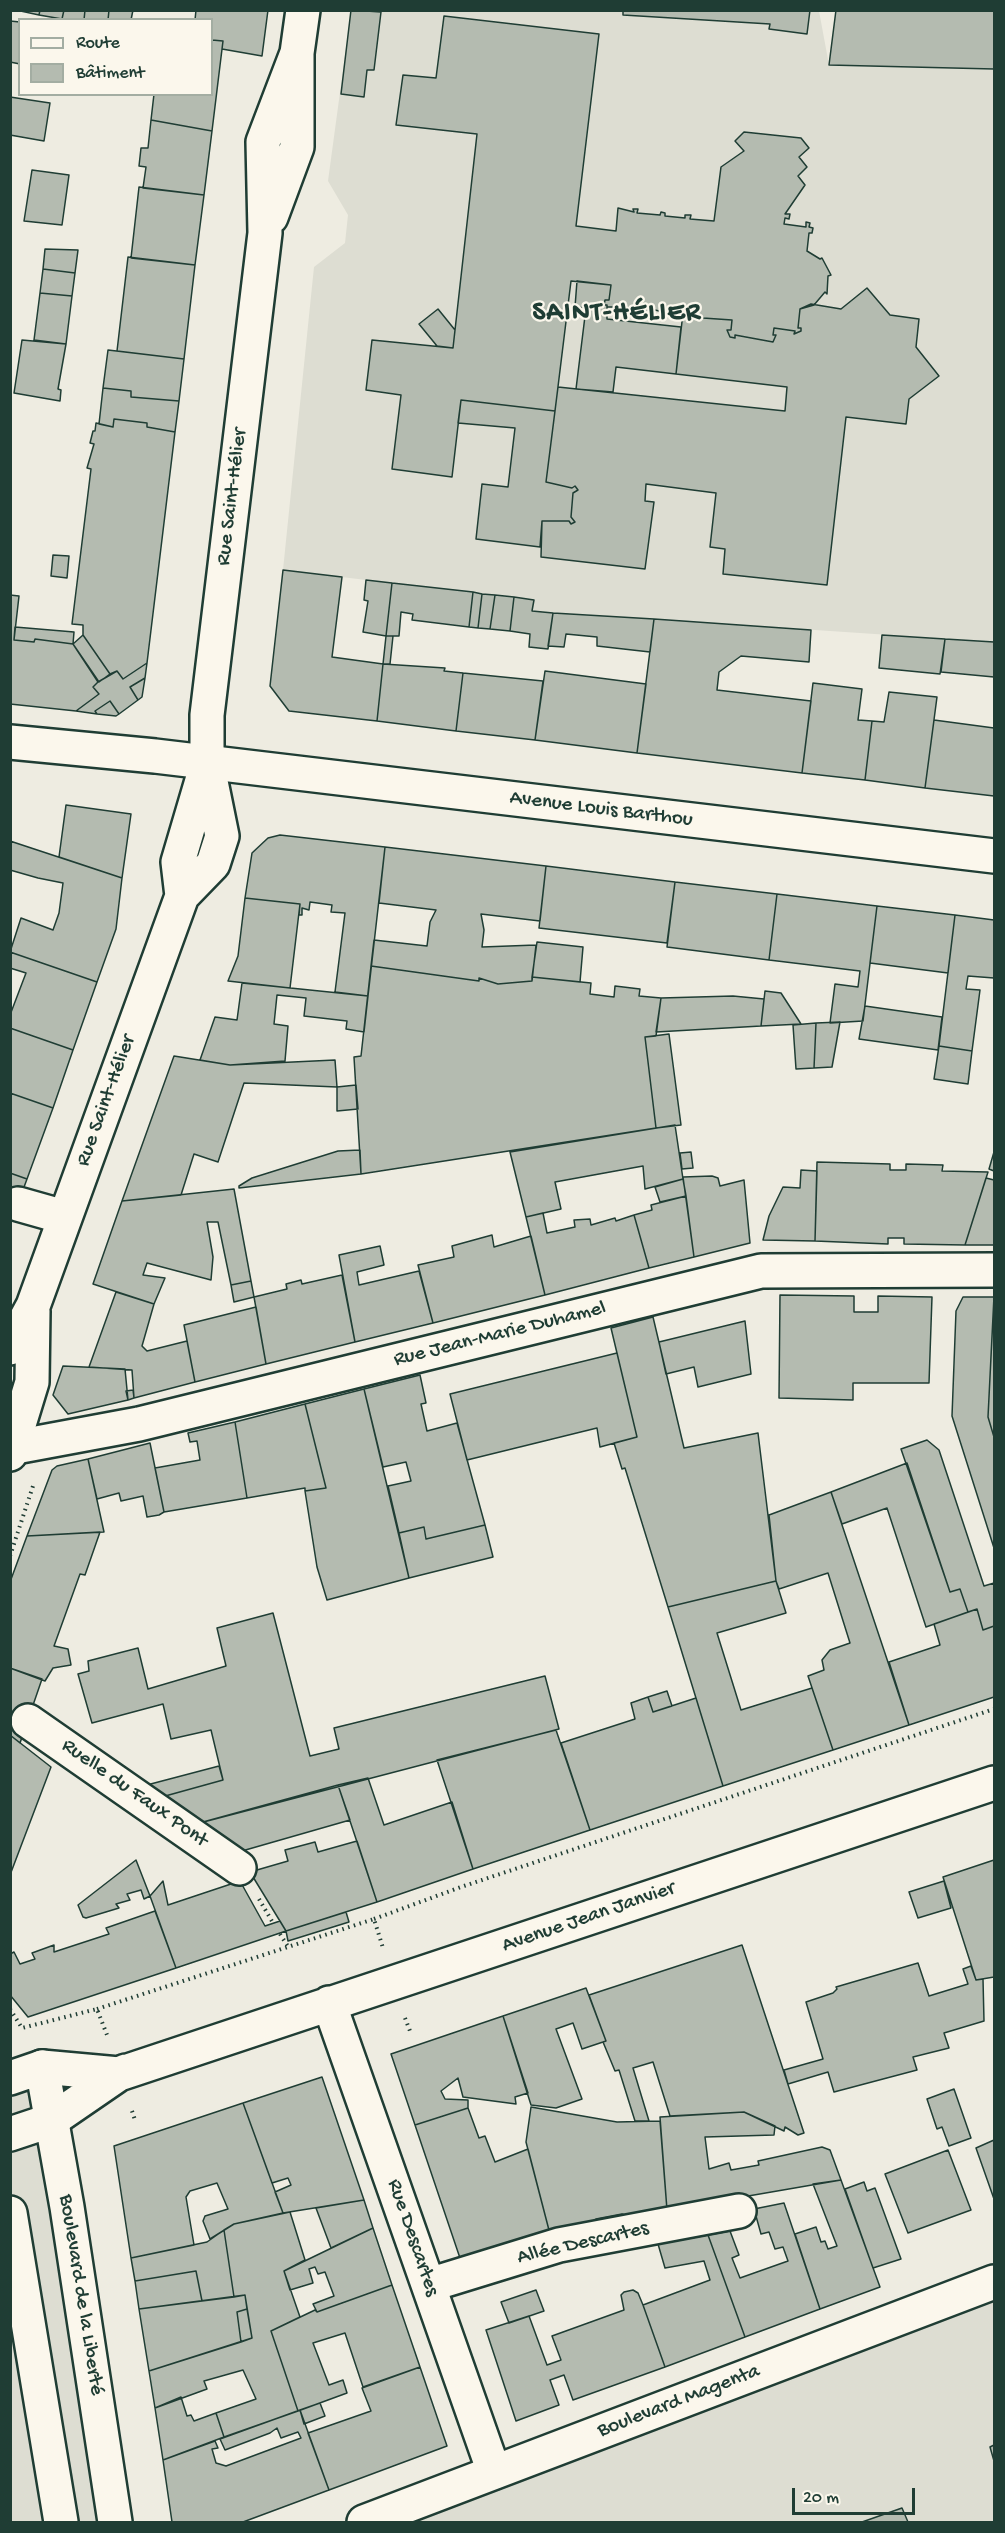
<!DOCTYPE html>
<html>
<head>
<meta charset="utf-8">
<style>
  body { margin:0 }
  #map { position:relative; width:1005px; height:2533px; overflow:hidden; background:#eeece1; font-family:"Gochi Hand",sans-serif }
  canvas { display:block }
  .frame { position:absolute; inset:0; border:12px solid #1f3d34; pointer-events:none }
  .legend { position:absolute; left:18px; top:18px; width:195px; height:78px; box-sizing:border-box; background:#fbf7ec; border:2px solid #a3ada2; margin:0; padding:8px 10px; list-style:none; font-size:18px; color:#1f3d34 }
  .legend li { display:flex; align-items:center; gap:12px; height:30px }
  .legend b { width:30px; border:2px solid #a3ada2 }
  .scale { position:absolute; left:792px; top:2488px; width:123px; height:27px; box-sizing:border-box; border:3px solid #1f3d34; border-top:0; padding-left:8px; font-size:18px; line-height:21px; white-space:nowrap; color:#1f3d34; -webkit-text-stroke:4px #fbf7ec; paint-order:stroke }
</style>
</head>
<body>
<div id="map">
<canvas width="1005" height="2533"></canvas>
<div class="frame"></div>
<ul class="legend">
<li><b style="height:8px;background:#fbf7ec"></b>Route</li>
<li><b style="height:16px;background:#b4bbb0"></b>Bâtiment</li>
</ul>
<div class="scale">20 m</div>
</div>
<script>
const c = document.querySelector('canvas').getContext('2d');
c.lineJoin = 'round';
function fillPath(path, color) {
  c.fillStyle = color;
  c.fill(path, 'evenodd');
}
function trace(path, color, width, dash) {
  c.strokeStyle = color;
  c.lineWidth = width;
  c.lineCap = dash ? 'butt' : 'round';
  c.setLineDash(dash || []);
  c.stroke(path);
}
function write(font, color, halo, rows, align = 'center') {
  c.font = font + ' "Gochi Hand",sans-serif';
  c.lineWidth = 4.5;
  c.setLineDash([]);
  c.textBaseline = 'middle';
  c.strokeStyle = halo;
  c.fillStyle = color;
  for (const [text, x, y, turn = 0] of rows) {
    c.save();
    c.translate(x, y);
    c.rotate((+turn || 0) * Math.PI / 180);
    c.textAlign = isNaN(turn) ? turn : align;
    if (halo) c.strokeText(text, 0, 0);
    c.fillText(text, 0, 0);
    c.restore();
  }
}
fillPath(new Path2D(`
  M351 11H819L829 65 994 69V642L532 611 533 600 283 570 314 267 345 243 348 215 328 181Z
  M31 2087 100 2522H11L10 2094Z
  M994 2300V2522H401L984 2304Z`), '#ddddd2');
const building = new Path2D(`
  M16 10H40L39 15Z
  M40 10H64L62 19 39 15Z
  M64 10H85L84 20 62 19Z
  M85 10H109L108 20H84Z
  M109 10H133L131 20H108Z
  M196 10H268L262 56 222 49 223 41 212 40V20H195Z
  M351 10 381 12 374 70H367L364 97 341 94Z
  M623 10H810L807 34 769 29 770 24 623 15Z
  M836 10H994V69L829 65Z
  M444 16 599 34 576 226 616 231 618 208 634 212 633 209H638L637 213 660 215 661 212 665 213V216L685 218V215H691L690 219 714 221 721 167 744 151 735 141 744 132 801 138 809 148 799 157 807 167 798 176 805 185 785 214H790L789 219 785 218 784 224 806 227V222L810 223 809 227 813 228 812 233H809L807 251 820 259 822 258 831 275 828 276 827 294 825 292 814 305 800 309 798 328H801V331L794 334 795 331 774 328 773 335H776L773 342 735 335V338L730 337 727 330H731L732 320 703 318 702 316 683 313 675 315 655 310 654 312H650V310L626 307 625 309 623 307H607V305H604L605 300H609L611 285 571 281 555 411 461 400 452 477 392 469 401 395 366 390 372 340 453 348 477 134 396 125 403 75 436 78Z
  M10 21 20 22V64L10 62Z
  M212 40 223 41 212 131 151 120 154 94H212Z
  M10 97 50 103 44 141 10 135Z
  M151 120 212 131 204 195 143 188 146 167 139 166 141 148H148Z
  M32 170 69 175 62 225 24 221Z
  M139 187 204 195 195 265 131 258Z
  M45 249 78 250 75 273 43 269Z
  M128 257 195 265 184 359 117 351Z
  M43 269 75 273 72 296 40 293Z
  M577 281 611 285 609 300H605L604 305H607V319L681 327 676 374 616 367 613 392 576 389 586 308 575 307Z
  M867 288 890 315 919 319 916 347 939 376 909 399 906 424 846 417 827 585 723 574 725 549 710 547 716 493 646 484 645 501 654 502 645 569 541 557 542 521H569L571 524 575 522 571 517 573 493 578 490 575 486 572 488 546 482 558 387 785 411 787 387 676 374 683 313 702 316 703 318 732 320 731 330H727L730 337 735 338V335L773 342 776 335H773L774 328 795 331 794 334 801 331V328H798L800 309 811 304 841 309Z
  M40 293 72 296 66 344 34 340Z
  M438 309 455 330 453 348 437 346 419 324Z
  M22 340 66 344 58 389 61 390 60 401 14 393Z
  M108 350 184 359 179 401 131 397V391L103 388Z
  M103 388 131 391V397L179 401 175 432 147 427V423L114 419 113 427 99 424Z
  M461 400 555 411 546 482 572 488 575 486 578 490 573 493 571 517 575 522 571 524 569 521H542L540 547 476 539 482 484 508 487 515 428 458 423Z
  M114 419 147 423V427L175 432 147 663 123 679 117 671 110 674 83 635V625L72 624 91 469 87 468 94 444 90 443 93 431H95L96 423 113 427Z
  M53 555 69 556 67 578 51 576Z
  M283 570 342 577 332 657 383 664 377 721 289 711 270 686Z
  M366 580 392 583 386 636 363 632 368 601 364 600Z
  M392 583 473 592 469 627 412 620 413 614 401 612 399 636H386Z
  M473 592 482 594 478 628 469 627Z
  M482 594 495 595 490 629 478 628Z
  M10 595 19 596 14 640 34 642 35 639 73 644 98 682 93 687 99 694 76 711 10 704Z
  M495 595 514 597 510 631 490 629Z
  M514 597 534 600 532 611 553 613 548 649 529 647 530 634 510 631Z
  M553 613 654 619 650 652 597 646V637L566 634 564 647 548 646Z
  M654 619 811 630 809 662 741 656 719 672 717 690 811 701 802 773 637 753Z
  M15 627 74 632 73 644 35 639 34 642 14 640Z
  M83 635 110 674 99 682 73 644Z
  M882 635 945 639 940 674 879 668Z
  M386 636H393L390 664H383Z
  M945 639 994 642V677L941 672Z
  M147 663 145 678 130 687 138 700 119 714 110 701 95 711 97 714 76 711 99 694 93 687 98 682 117 671 123 679Z
  M383 664 445 668 444 671 463 673 456 731 377 721Z
  M545 671 646 684 637 753 535 740Z
  M463 673 543 681 535 740 456 731Z
  M145 678 142 697 138 700 130 687Z
  M813 683 862 689 858 720 872 721 865 780 802 773Z
  M889 692 937 697 925 788 865 780 872 721 884 722Z
  M110 701 119 714 116 716 97 714 95 711Z
  M934 720 994 728V796L925 788Z
  M66 805 131 814 122 878 59 857Z
  M280 835 385 847 368 996 335 992 345 913 331 912 332 905 310 902 309 910 302 908V915H299L300 904 245 898 252 853 268 838Z
  M10 841 122 878 116 929 97 982 10 952 21 918 53 930 59 913 63 883 38 878 10 870Z
  M385 847 546 866 540 921 481 914 484 930 482 947 536 945 532 981 498 984 479 978V981L371 966 374 940 427 946 430 922 436 910 379 903Z
  M546 866 675 882 667 943 539 928Z
  M675 882 777 894 769 960 667 947Z
  M777 894 877 906 863 1021 830 1023 835 984 858 987 860 971 769 960Z
  M245 898 300 904 290 988 228 981 238 956Z
  M877 906 955 915 948 973 870 963Z
  M955 915 994 920V978L968 976 966 989 980 990 972 1051 939 1046Z
  M537 942 583 947 580 982 532 977Z
  M10 952 97 982 73 1050 10 1028V1015L26 973 10 968Z
  M371 966 479 981V978L498 984 532 981V977L591 983 590 994 614 997 615 986 640 989 639 996 661 998 656 1036 645 1037 656 1128 361 1174 354 1057 361 1056Z
  M242 983 368 996 364 1032 346 1029 347 1021 304 1016 306 998 277 995 274 1024 288 1026 285 1061 230 1065 200 1060 215 1017 237 1020Z
  M765 991 781 993 801 1024 761 1026Z
  M733 996 764 999 761 1026 656 1032 661 998Z
  M865 1006 942 1017 938 1050 859 1039Z
  M840 1022 832 1067 814 1068 816 1023Z
  M816 1023 814 1068 796 1069 793 1025Z
  M10 1028 73 1050 53 1108 10 1093Z
  M669 1034 681 1125 656 1128 645 1037Z
  M939 1046 972 1051 968 1084 934 1079Z
  M174 1056 230 1065 335 1060 337 1087 244 1083 218 1162 194 1154 181 1195 122 1201Z
  M356 1085 358 1109 337 1111V1087Z
  M10 1093 53 1108 27 1179 10 1173Z
  M675 1125 683 1179 645 1189 643 1166 555 1182 561 1209 526 1217 510 1152Z
  M360 1150 361 1174 239 1188V1186L252 1178 338 1151Z
  M691 1152 693 1168 682 1169 680 1153Z
  M994 1152V1171L989 1169Z
  M817 1162 890 1164V1170H906V1164L943 1165 942 1171 988 1172 965 1245 904 1244V1238H888V1244L815 1241Z
  M801 1170 817 1171 815 1241 763 1240 769 1216 783 1187 800 1188Z
  M10 1173 27 1179 10 1225Z
  M712 1176 718 1178 720 1186 744 1180 750 1243 694 1257 683 1177Z
  M986 1178 994 1180V1245H965Z
  M683 1179 686 1196 660 1202 655 1187Z
  M234 1189 251 1281 231 1285 218 1222H207L213 1257 211 1280 147 1263 143 1275 165 1278 154 1304 93 1284 122 1201Z
  M686 1196 694 1257 649 1268 634 1215 652 1210 651 1205Z
  M543 1213 547 1233 575 1227 574 1220 590 1219 591 1225 615 1218 616 1221 634 1215 649 1268 545 1295 526 1217Z
  M492 1235 494 1247 531 1236 545 1295 433 1323 418 1265 454 1257 452 1246Z
  M380 1246 384 1265 357 1272 359 1285 419 1271 433 1323 355 1342 339 1255Z
  M342 1275 355 1342 266 1364 254 1297 287 1289 286 1284 301 1280 302 1284Z
  M251 1281 254 1297 234 1302 231 1285Z
  M116 1292 154 1304 142 1346 147 1351 187 1341 195 1382 134 1398 132 1370 89 1367Z
  M780 1295 854 1296V1312H878V1296L932 1297 929 1383H853V1400L779 1398Z
  M994 1296V1437L988 1417Z
  M963 1297H994L988 1417 994 1437V1548L952 1416 956 1311Z
  M256 1307 266 1364 195 1382 184 1325Z
  M653 1317 684 1448 758 1433 776 1581 668 1607 625 1468 622 1469 614 1443 637 1437 611 1328Z
  M745 1321 751 1374 698 1387 694 1367 666 1374 659 1342Z
  M617 1353 637 1437 600 1447 597 1428 467 1460 450 1394Z
  M63 1366 125 1369 128 1400 68 1414 53 1395Z
  M420 1375 426 1403 421 1404 427 1431 457 1423 485 1525 426 1539 424 1527 399 1533 388 1486 411 1481 406 1462 383 1467 364 1389Z
  M364 1389 409 1578 327 1600 317 1567 305 1491 326 1488 305 1404Z
  M133 1390 134 1398 128 1400 126 1391Z
  M305 1404 326 1488 305 1491V1488L247 1498 235 1422Z
  M235 1422 247 1498 164 1512 155 1468 200 1460 197 1441 190 1442 188 1433Z
  M927 1440 939 1450 984 1586 994 1583V1626L983 1630 977 1609 968 1612 960 1589 950 1592 901 1449Z
  M150 1443 164 1512 159 1515 147 1517 143 1496 121 1501 119 1493 97 1499 88 1459Z
  M88 1459 104 1532 27 1536 52 1470 57 1466Z
  M907 1463 950 1592 960 1589 968 1612 926 1627 887 1508 842 1524 831 1492Z
  M831 1492 909 1725 833 1750 808 1676 824 1670 822 1660 830 1650 850 1643 828 1573 779 1589 776 1581 769 1515Z
  M485 1525 493 1557 409 1578 399 1533 424 1527 426 1539Z
  M100 1532 85 1575 80 1574 54 1646 68 1649 71 1665 53 1668 45 1681 10 1668V1582L27 1536Z
  M776 1581 786 1613 717 1633 741 1710 812 1688 833 1750 723 1786 668 1607Z
  M977 1609 983 1630 994 1626V1697L909 1725 889 1662 940 1645 934 1624Z
  M273 1613 310 1756 339 1749 334 1728 545 1676 559 1729 192 1825 158 1798 223 1780 211 1730 171 1739 163 1704 92 1723 78 1674 89 1671 88 1661 138 1648 148 1689 226 1666 217 1628Z
  M10 1668 42 1679 20 1743 10 1735Z
  M667 1691 672 1706 653 1712 648 1697Z
  M648 1697 653 1712 696 1698 723 1786 590 1830 561 1743 635 1719 631 1703Z
  M556 1730 590 1830 473 1869 437 1760Z
  M10 1735 51 1767 10 1875Z
  M219 1766 223 1780 158 1798 143 1786Z
  M368 1778 384 1825 452 1802 473 1869 377 1902 338 1785Z
  M338 1785 350 1820 228 1855 192 1825Z
  M357 1841 377 1902 286 1931 250 1872 288 1861 285 1850 315 1842 318 1852Z
  M136 1860 150 1896 144 1899 141 1890 127 1894 130 1900 116 1904 119 1908 86 1918 83 1917 78 1905Z
  M994 1860V1977L976 1980 943 1877Z
  M163 1881 168 1905 240 1881 265 1926 280 1921 286 1931 176 1968 150 1896Z
  M944 1881 951 1908 918 1918 909 1892Z
  M155 1911 176 1968 28 2017 10 1995V1954L14 1952 20 1964 35 1959 32 1953 54 1945V1952L109 1934 106 1928Z
  M346 1912 349 1922 288 1941 286 1931Z
  M742 1945 804 2133 798 2135 785 2127 784 2131 744 2112 670 2116 653 2062 633 2068 649 2121H635L619 2070 615 2071 603 2042 606 2041 589 1995Z
  M918 1963 929 1996 968 1984 963 1969 971 1966 976 1980 983 1979 984 2021 944 2033 949 2048 913 2057 917 2070 834 2092 828 2072 788 2084 784 2070 823 2059 806 2002 833 1993 837 1989 836 1987Z
  M586 1988 606 2041 582 2049 573 2023 556 2029 582 2099 556 2108 531 2105 503 2016Z
  M503 2016 528 2093 515 2097 516 2104 463 2097 458 2078 441 2091 445 2099 468 2100V2108L415 2125 391 2054Z
  M322 2077 364 2200 283 2213 275 2192 291 2185 288 2178 272 2183 243 2103Z
  M954 2089 971 2138 949 2146 942 2127 937 2129 927 2099Z
  M243 2103 283 2213 234 2224 210 2239 203 2221 205 2216 228 2209 217 2183 190 2191 186 2197 194 2245 131 2258 114 2146Z
  M531 2107 617 2122 660 2121 667 2210 632 2217 622 2214 596 2219 588 2226 550 2234 526 2142Z
  M468 2108 479 2138 485 2136 495 2162 528 2149 550 2234 462 2264 415 2125Z
  M744 2112 775 2126 774 2135 705 2137 709 2169 729 2163 731 2170 759 2165 758 2161 822 2147 830 2150 841 2180 667 2210 660 2117Z
  M994 2140V2199L976 2148Z
  M948 2150 971 2210 908 2233 885 2174Z
  M841 2180 880 2287 820 2309 795 2234 816 2227 821 2242 825 2241 828 2249 837 2246 813 2184Z
  M864 2182 867 2191 875 2188 901 2259 873 2268 845 2189Z
  M364 2200 373 2228 331 2248 316 2208Z
  M784 2203 820 2309 745 2337 708 2235 730 2231 739 2255 732 2258 740 2278 788 2261 783 2247 775 2249 769 2232 761 2234 754 2209Z
  M290 2212 305 2260 284 2271 300 2317 271 2331 298 2411 224 2437 216 2413 256 2399 243 2370 204 2381 207 2389 155 2408 149 2371 252 2338 245 2295 234 2297 224 2230 234 2224Z
  M373 2228 392 2285 317 2312 313 2304 334 2296 325 2272 318 2274 315 2267 309 2269 313 2283 290 2290 284 2271Z
  M224 2230 234 2297 202 2301 196 2271 135 2281 131 2258 207 2242Z
  M708 2235 745 2337 665 2367 643 2305 710 2280 704 2261 665 2268 658 2244Z
  M196 2271 202 2301 139 2309 135 2281Z
  M392 2285 420 2367 363 2387 345 2333 313 2343 329 2385 343 2380 347 2393 298 2411 271 2331 315 2310 317 2312Z
  M536 2290 544 2311 509 2323 501 2302Z
  M633 2290 638 2293 643 2305 665 2367 573 2400 564 2375 550 2380 559 2405 516 2421 486 2330 529 2316 547 2365 561 2360 552 2336 624 2310 621 2295 624 2292Z
  M245 2295 247 2309 237 2312 241 2342 149 2371 139 2309Z
  M247 2309 252 2338 241 2342 237 2312Z
  M420 2367 447 2446 329 2490 308 2433 371 2411 362 2388Z
  M181 2397 187 2416 191 2415 194 2421 216 2413 224 2437 163 2460 155 2408Z
  M320 2403 325 2416 304 2424 300 2410Z
  M300 2410 329 2490 243 2522H172L163 2460 215 2441 218 2448 212 2449 216 2463 226 2466 301 2438 298 2432 281 2438 277 2428 270 2433 225 2450 220 2439Z
  M994 2445V2461L990 2447Z
  M902 2508 908 2522H862Z`);
fillPath(building, '#b4bbb0');
trace(building, '#1f3d34', 1.5);
const minor = new Path2D(`
  M10 742 155 756 994 856
  M18 1204 64 1217
  M10 1448 139 1424 761 1271 994 1270
  M28 1721 239 1868
  M329 2003 494 2472
  M42 2067 119 2074 126 2071
  M52 2120 119 2074 994 1783
  M429 2285 559 2245 739 2211`);
const major = new Path2D(`
  M271 217 297 147V53L303 10
  M182 896 178 862 206 767
  M10 1348 33 1306 182 896 213 864 222 836 207 762V715L265 233 263 142 297 53
  M10 1454 32 1382 33 1311
  M10 2078 42 2067 67 2207 115 2522
  M10 2134 52 2120
  M10 2213 61 2522
  M364 2522 994 2282`);
trace(minor, '#1f3d34', 38);
trace(major, '#1f3d34', 38);
trace(new Path2D(`
  M10 1556 33 1486
  M259 1899 273 1923
  M374 1919 461 1887 994 1709
  M280 1934 289 1948
  M10 2009 22 2028 97 2009 107 2035
  M97 2009 374 1919 383 1948
  M405 2018 410 2031
  M132 2111 135 2120`), '#1f3d34', 4, [1.5, 4.5]);
trace(minor, '#fbf7ec', 33);
trace(major, '#fbf7ec', 33);
write('21px', '#1f3d34', '#fbf7ec', [
  ["Rue Saint-Hélier",233,497,-83],
  ["Avenue Louis Barthou",601,810,7],
  ["Rue Saint-Hélier",107,1101,-70],
  ["Rue Jean-Marie Duhamel",500,1335,-14],
  ["Ruelle du Faux Pont",134,1794,35],
  ["Avenue Jean Janvier",589,1918,-19],
  ["Rue Descartes",412,2238,71],
  ["Allée Descartes",583,2244,-13],
  ["Boulevard de la Liberté",80,2295,81],
  ["Boulevard Magenta",679,2402,-21]
]);
c.letterSpacing = '1.5px';
write('bold 27px', '#1f3d34', '#fbf7ec', [
  ["SAINT-HÉLIER",617,315]
]);
c.letterSpacing = '0px';
</script>
</body>
</html>
